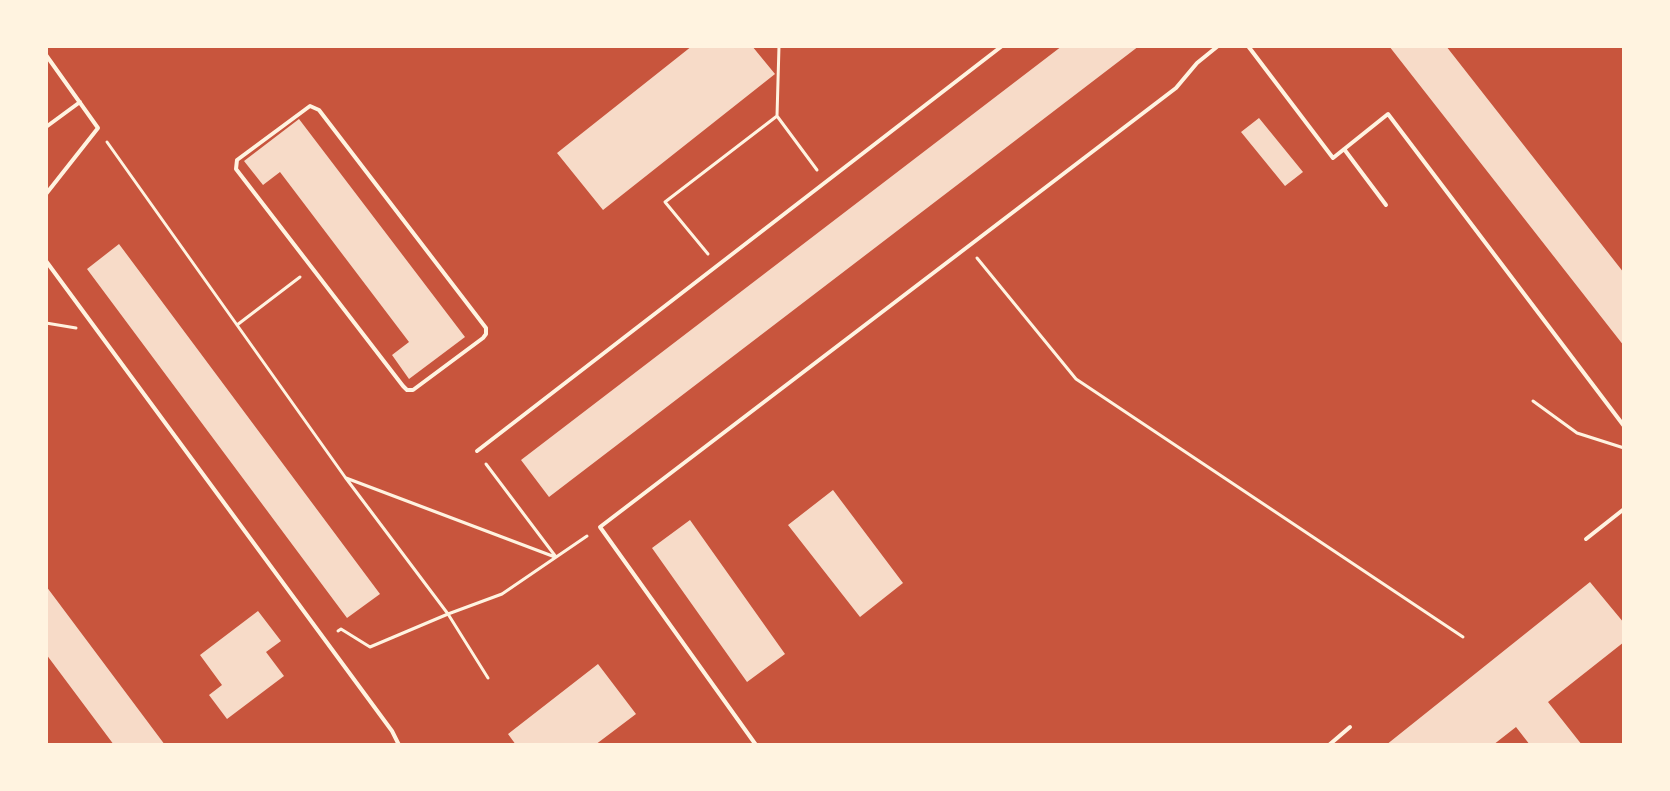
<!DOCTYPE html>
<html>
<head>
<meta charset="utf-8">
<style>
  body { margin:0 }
  #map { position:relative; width:1670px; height:791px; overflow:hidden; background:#c8553d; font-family:Manrope,sans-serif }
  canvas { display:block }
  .frame { position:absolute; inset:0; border:48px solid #fff3e0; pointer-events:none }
</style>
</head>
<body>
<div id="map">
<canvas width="1670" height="791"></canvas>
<div class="frame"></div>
</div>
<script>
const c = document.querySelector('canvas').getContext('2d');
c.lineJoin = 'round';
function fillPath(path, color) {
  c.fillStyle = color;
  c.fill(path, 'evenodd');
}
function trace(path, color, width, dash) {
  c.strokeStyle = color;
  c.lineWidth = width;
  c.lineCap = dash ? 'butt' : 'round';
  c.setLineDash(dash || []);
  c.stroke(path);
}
fillPath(new Path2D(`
  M692 46H752L775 74 603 210 557 153Z
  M1062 46H1139L549 497 521 460Z
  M1389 46H1446L1624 273V346Z
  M1259 118 1303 172 1285 186 1241 132Z
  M299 119 465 337 409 379 392 355 409 342 280 172 263 185 244 161Z
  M119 244 380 594 347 618 87 269Z
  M833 490 903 583 860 617 788 525Z
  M690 520 785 654 747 682 652 548Z
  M1590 582 1624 623V642L1548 702 1582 745H1530L1516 727 1493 745H1386Z
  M46 586 165 745H114L46 654Z
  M258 611 281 641 266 652 284 676 227 719 209 695 222 685 200 655Z
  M598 664 636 714 595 745H516L508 734Z`), '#f7dbc8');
trace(new Path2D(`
  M777 116 817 170
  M107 142 345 477 448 614 488 678
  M708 254 665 202 777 116 779 46
  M977 258 1076 379 1463 637
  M46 323 76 328
  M237 325 300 277
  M1533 401 1577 433 1624 448
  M486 464 556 557
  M346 478 555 557
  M338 631 341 629 370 647 448 614 502 594 587 536`), '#fff3e0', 3);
trace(new Path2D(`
  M1248 46 1333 158 1388 114 1624 426
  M46 55 98 128 46 194
  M310 106 319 110 486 328V334L483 338 413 390H407L403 386 236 169 237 160Z
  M46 127 80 102
  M1344 149 1386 205
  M46 261 392 731 399 745
  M477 451 1002 46
  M1586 539 1624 509
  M756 745 600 527 1176 88 1197 63 1218 46
  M1329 745 1350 727`), '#fff3e0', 4);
</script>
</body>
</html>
